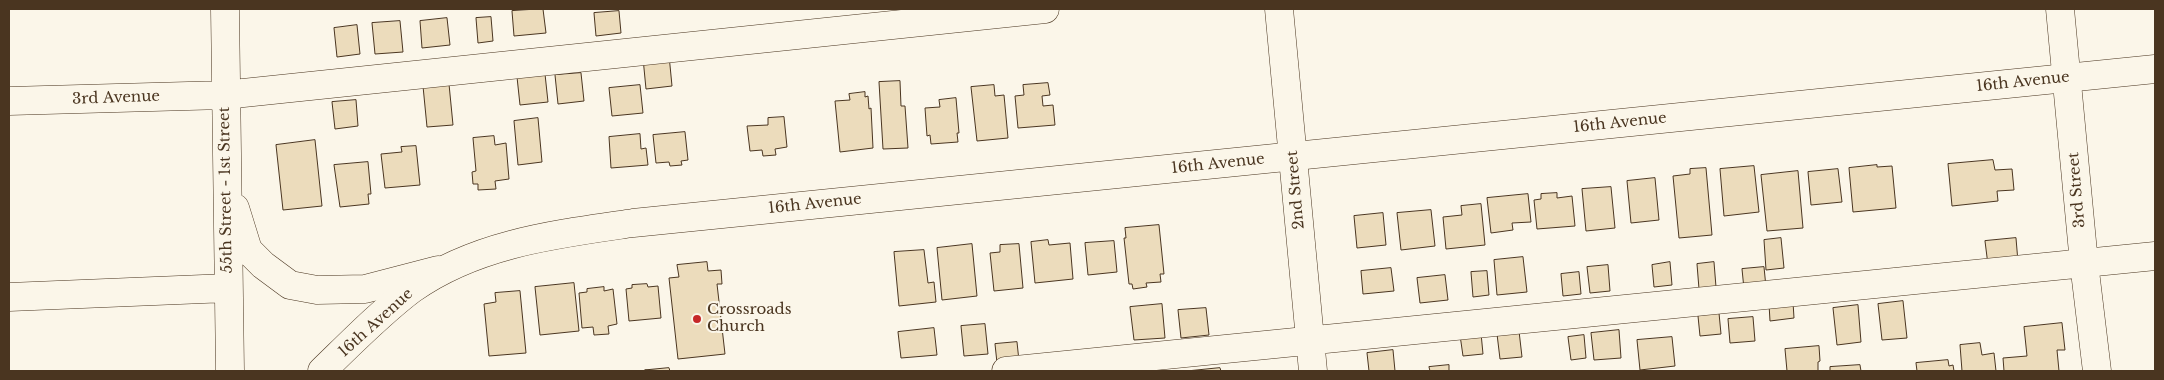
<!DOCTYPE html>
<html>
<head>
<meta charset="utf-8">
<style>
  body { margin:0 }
  #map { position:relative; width:2164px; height:380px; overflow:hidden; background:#fbf6e9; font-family:"Libre Baskerville",serif }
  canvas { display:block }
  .frame { position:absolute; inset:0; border:10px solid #4a3520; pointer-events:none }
</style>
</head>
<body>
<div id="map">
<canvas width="2164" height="380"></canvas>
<div class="frame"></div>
</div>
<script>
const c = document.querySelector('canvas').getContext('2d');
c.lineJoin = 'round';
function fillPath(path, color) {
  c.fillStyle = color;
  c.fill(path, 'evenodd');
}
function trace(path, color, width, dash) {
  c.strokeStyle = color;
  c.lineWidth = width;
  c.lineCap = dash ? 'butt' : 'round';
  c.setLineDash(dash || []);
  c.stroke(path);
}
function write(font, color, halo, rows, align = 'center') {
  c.font = font + ' "Libre Baskerville",serif';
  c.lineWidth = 4;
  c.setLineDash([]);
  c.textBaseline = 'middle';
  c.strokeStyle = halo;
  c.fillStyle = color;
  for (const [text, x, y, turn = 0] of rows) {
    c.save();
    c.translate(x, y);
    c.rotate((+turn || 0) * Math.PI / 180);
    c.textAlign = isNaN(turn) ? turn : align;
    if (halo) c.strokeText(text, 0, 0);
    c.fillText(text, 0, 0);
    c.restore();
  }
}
const building = new Path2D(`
  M543 9 546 33 514 36 512 11Z
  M619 11 621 33 596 36 594 13Z
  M491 17 493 41 478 43 476 18Z
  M447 18 450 45 422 48 420 21Z
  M400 21 403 52 375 54 372 23Z
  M357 25 360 54 337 57 334 28Z
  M669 55 672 86 646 89 643 58Z
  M581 73 584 101 558 104 555 75Z
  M545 74 548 102 520 105 517 77Z
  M900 81 901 106H905L908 148 883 149 879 82Z
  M1048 83 1050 95 1042 96 1043 106 1053 105 1055 125 1018 128 1015 96 1024 95 1023 85Z
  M449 84 453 125 427 127 423 86Z
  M640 85 643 113 612 116 609 88Z
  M994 85 995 96 1004 95 1008 138 977 141 971 87Z
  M865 92V97L868 96 869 109 871 108 873 148 840 152 835 101 850 100 849 94Z
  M956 98 959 133H957L958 142 931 144 930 135 927 136 925 108 940 107 939 100Z
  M356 100 358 126 335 129 332 102Z
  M784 117 787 147 775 149 776 155 763 156 762 150 750 151 747 126 768 125V118Z
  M538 118 542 162 518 165 514 121Z
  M685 132 688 160 681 161 682 165 670 166 669 162 656 163 653 135Z
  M640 134 641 149 646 148 648 165 611 168 609 137Z
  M494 136 495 145 506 143 509 179 495 181 496 189 478 190V184H473L472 172 476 171 473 138Z
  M315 140 322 206 283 210 276 145Z
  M416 146 420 185 385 188 381 154 402 152 401 147Z
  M1993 160 1995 170 2012 169 2014 190 1997 191 1998 201 1952 206 1948 164Z
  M368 162 371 194H368L369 204 340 207 334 165Z
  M1877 165V167L1892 166 1896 208 1853 212 1849 168Z
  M1754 166 1759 212 1724 216 1720 169Z
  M1706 168 1712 235 1679 238 1673 176 1690 174V169Z
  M1838 169 1842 202 1811 205 1808 172Z
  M1798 171 1803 228 1767 231 1761 175Z
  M1655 178 1659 220 1631 223 1627 181Z
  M1611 187 1615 228 1586 231 1582 189Z
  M1557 193V198L1572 196 1575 226 1537 229 1534 200 1541 199V194Z
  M1528 194 1531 222 1512 223 1513 230 1491 233 1487 198Z
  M1481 204 1485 245 1446 249 1443 217 1462 215 1461 206Z
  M1431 210 1435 246 1401 250 1397 213Z
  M1383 213 1386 245 1357 248 1354 216Z
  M1159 225 1164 274H1160L1161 282 1146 283 1147 287 1133 289 1132 284H1129L1124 238H1126L1125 228Z
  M1781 238 1784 268 1766 270 1764 240Z
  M2016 238 2018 262 1988 265 1985 241Z
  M1048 240 1049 245 1070 243 1073 279 1035 283 1031 242Z
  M1114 241 1117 272 1088 275 1085 243Z
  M972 244 977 296 942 300 937 248Z
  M1019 244 1023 288 994 291 990 253 1000 252V245Z
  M924 250 928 283 934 282 936 302 899 306 894 252Z
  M1523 257 1527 292 1497 295 1494 260Z
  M707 262 708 271 721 270 722 284H717L725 354 678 359 669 278 679 277 677 265Z
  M1670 262 1672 285 1654 287 1652 265Z
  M1714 262 1716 287 1699 289 1697 264Z
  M1608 265 1610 291 1590 293 1587 267Z
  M1764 267 1766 287 1744 289 1742 269Z
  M1391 268 1394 291 1363 294 1361 271Z
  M1487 271 1489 295 1473 297 1471 272Z
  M1579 272 1581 294 1563 296 1561 274Z
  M1445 275 1448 300 1420 303 1417 278Z
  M574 283 579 331 540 335 535 287Z
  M647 284 648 287 658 286 661 318 629 321 626 289 632 288V285Z
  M604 287V291L613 289 617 324 608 326 609 334 594 335 593 327 582 328 579 293 587 292V289Z
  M520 291 526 353 489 356 484 304 496 302 495 293Z
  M1903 301 1907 338 1882 340 1878 304Z
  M1793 302 1794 318 1770 321 1769 304Z
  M1162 304 1165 338 1134 340 1130 307Z
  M1858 305 1861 342 1837 345 1833 308Z
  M1206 308 1209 335 1181 338 1178 310Z
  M1719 313 1721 334 1700 336 1698 316Z
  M1753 317 1755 341 1730 343 1728 319Z
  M2062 323 2065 350H2057L2059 371H2004L2003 358 2027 356 2024 327Z
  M985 324 988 354 964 356 961 326Z
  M934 328 937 355 901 358 898 332Z
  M1619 330 1621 358 1594 360 1591 333Z
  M1519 331 1522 357 1500 359 1497 334Z
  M1481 333 1483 354 1463 356 1460 335Z
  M1584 335 1586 358 1571 360 1568 337Z
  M1672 337 1675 366 1640 370 1637 340Z
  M1017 342 1019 361 997 363 995 344Z
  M1980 343 1982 355 1994 353 1996 371H1962L1960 345Z
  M1819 346 1820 361 1818 362V371H1787L1785 349Z
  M1393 350 1395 371H1369L1367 353Z
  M1948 360 1949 366 1953 365 1954 371H1917L1916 363Z
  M1449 365V371H1430L1429 367Z
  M1860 365 1861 371H1830V367Z
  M669 368 670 371 645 370Z
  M1220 368 1221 371H1187Z`);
fillPath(building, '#ecdcbc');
trace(building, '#4a3520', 1);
const minor = new Path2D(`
  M225 9 230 371
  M1279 9 1313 371
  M2060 9 2084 263 2097 371
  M9 101 224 95 1045 9
  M235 208 248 250 263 265 290 285 317 290 365 289 438 270
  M9 297 228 288
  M1006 371 2155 256`);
const major = new Path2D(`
  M322 371C351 343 380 313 412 289 477 243 557 234 633 223L2155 69`);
trace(minor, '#4a3520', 29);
trace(major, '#4a3520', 29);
trace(minor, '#fbf6e9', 28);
trace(major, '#fbf6e9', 28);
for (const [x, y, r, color] of [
  [697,319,5,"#c62828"]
]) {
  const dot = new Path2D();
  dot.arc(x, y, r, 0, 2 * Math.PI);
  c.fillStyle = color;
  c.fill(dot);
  trace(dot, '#fbf6e9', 2);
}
write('15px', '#4a3520', '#fbf6e9', [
  ["16th Avenue",2023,82,-6],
  ["3rd Avenue",116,98,-2],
  ["16th Avenue",1620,123,-6],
  ["16th Avenue",1218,164,-6],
  ["55th Street - 1st Street",226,190,-91],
  ["2nd Street",1296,190,-95],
  ["3rd Street",2077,190,-95],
  ["16th Avenue",815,204,-6],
  ["16th Avenue",376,323,-42]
]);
write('15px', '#4a3520', '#fbf6e9', [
  ["Crossroads",707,310],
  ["Church",707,327]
], 'left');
</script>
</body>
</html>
